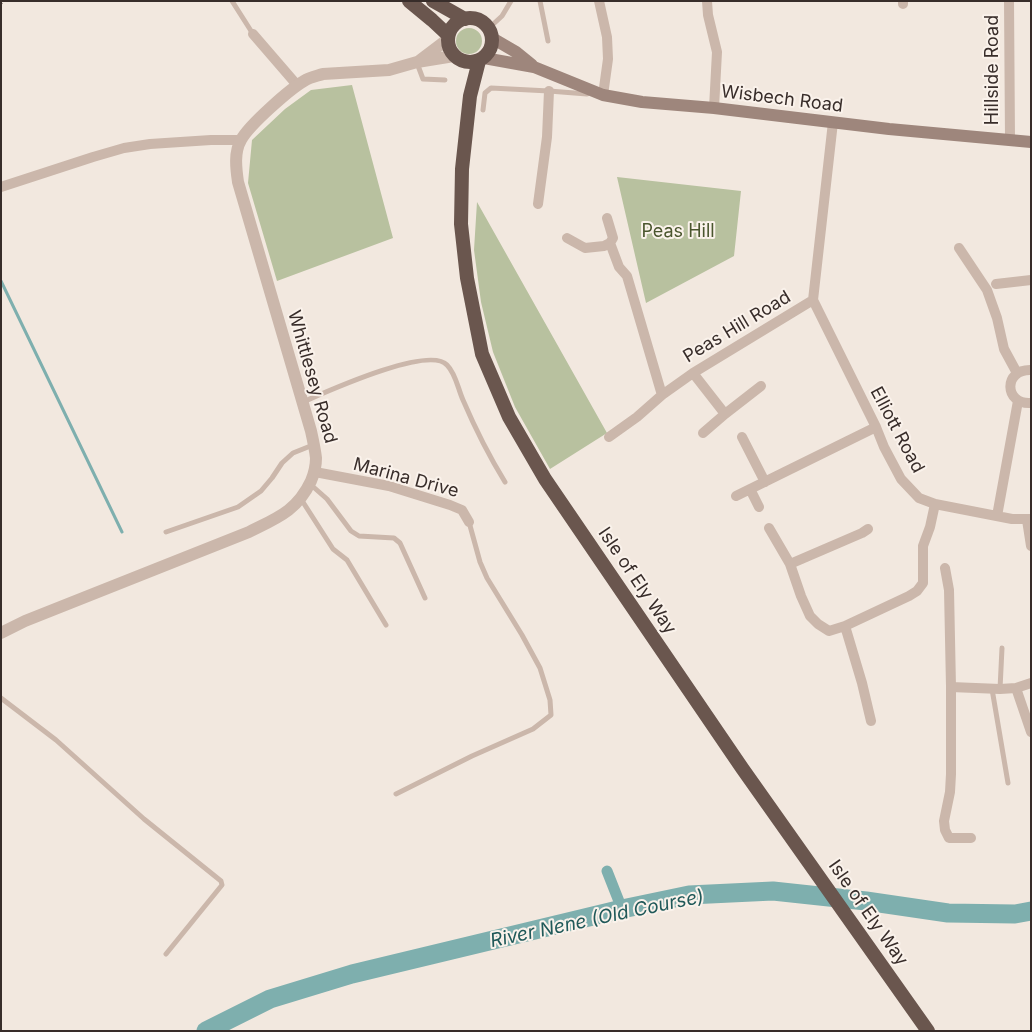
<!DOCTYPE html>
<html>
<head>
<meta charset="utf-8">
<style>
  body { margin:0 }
  #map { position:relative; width:1032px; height:1032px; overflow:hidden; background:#f2e8df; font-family:Inter,sans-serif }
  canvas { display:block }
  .frame { position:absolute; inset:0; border:2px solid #382d2a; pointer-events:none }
</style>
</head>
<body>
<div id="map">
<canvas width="1032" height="1032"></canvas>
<div class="frame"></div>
</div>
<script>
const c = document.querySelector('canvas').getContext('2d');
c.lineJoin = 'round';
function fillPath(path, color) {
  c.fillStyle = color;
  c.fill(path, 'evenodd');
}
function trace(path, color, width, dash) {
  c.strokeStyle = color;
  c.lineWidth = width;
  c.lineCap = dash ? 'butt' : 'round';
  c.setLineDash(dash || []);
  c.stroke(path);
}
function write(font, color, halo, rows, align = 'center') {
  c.font = font + ' Inter,sans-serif';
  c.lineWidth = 4;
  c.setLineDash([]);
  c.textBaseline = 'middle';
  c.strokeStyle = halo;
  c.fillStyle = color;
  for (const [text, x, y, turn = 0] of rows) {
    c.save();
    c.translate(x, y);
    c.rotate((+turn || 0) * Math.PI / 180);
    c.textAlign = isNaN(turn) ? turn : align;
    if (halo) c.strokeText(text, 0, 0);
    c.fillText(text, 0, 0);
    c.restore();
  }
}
fillPath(new Path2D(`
  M456 41a13 13 0 1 1 26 0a13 13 0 1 1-26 0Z
  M352 85 393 238 277 281 248 183 252 140 285 109 311 90Z
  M617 177 741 191 734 256 646 303Z
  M477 202 607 433 550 469 515 407 493 352 481 302 474 250Z`), '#b8c19f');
trace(new Path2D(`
  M1 281 122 532`), '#7eafae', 3);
trace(new Path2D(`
  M607 871 622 909`), '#7eafae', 11);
trace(new Path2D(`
  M206 1031 270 999 352 974 622 909 689 895 773 891 866 901 948 913 1015 914 1031 911`), '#7eafae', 19);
trace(new Path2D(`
  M232 1 253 34
  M540 1 548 41
  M489 28 502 16 511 1
  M417 63 423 79 445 80
  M483 110 485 93 491 88 549 91 587 94
  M303 402C326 392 429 345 447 365 456 374 458 389 463 400 475 428 489 456 505 482
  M310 484 327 499 351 531 359 536 394 538 400 543 425 598
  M301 499 333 549 347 560 386 625
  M166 532 238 507 261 491 272 478 282 463 293 453 313 445
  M992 689 1008 783
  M1000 689 1002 648
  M1 698 56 740 144 819 221 881 222 885 166 954
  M396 794 472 756 533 729 551 715 550 700 540 668 522 635 487 578 480 562 469 522`), '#cbb7ab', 5);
trace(new Path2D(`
  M599 1 607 37 608 59 603 95
  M707 1 708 15 717 52 714 108
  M903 1V4
  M1009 1 1010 139
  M253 34 297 85
  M1 187 93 157 124 148 150 144 211 140H241
  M538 204 547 137 549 91
  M567 238 585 248 604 246 610 243 613 238 607 218
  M610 243 619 267 627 276 662 395
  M959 248 987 290 997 318 1004 349 1017 373
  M996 284 1031 280
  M813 300 876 427 884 447 901 479 919 498 935 504 1012 519H1031
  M1031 370C1003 369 1004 405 1031 403
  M693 373 725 414 761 386
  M703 433 725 414
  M609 437 637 417 662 395 693 373 813 300 833 122
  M742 437 765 482
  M315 472 389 486 450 505 462 510 469 522
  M750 489 759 507
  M736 496 876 427
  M997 516 1018 401
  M1027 520 1031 546
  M769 528 790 564 801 596 810 616 818 624 829 631 845 626
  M790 564 862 533 868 529
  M945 568 949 590 951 687V774L950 792 944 821 945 830 949 838H971
  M951 687 1000 689 1016 688 1031 683
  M1016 688 1031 732
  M871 721 862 683 845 626 909 596 917 591 923 583V546L930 527 935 504`), '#cbb7ab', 10);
trace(new Path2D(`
  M419 61 448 39
  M1 633 25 621 249 532C277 518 297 511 311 481 314 474 316 466 316 458 315 449 313 440 311 431L238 182C236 168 234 152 241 140 249 125 290 89 304 81 310 77 317 76 323 74L389 70 417 62 454 56`), '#cbb7ab', 12);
trace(new Path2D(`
  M492 38 516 52 532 65
  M484 58 534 67 603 95 642 102 714 108 889 129 1031 142`), '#9e867c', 12);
trace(new Path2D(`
  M409 1 432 20 448 35
  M433 1 465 19
  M448 40a22 22 0 1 1 44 0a22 22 0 1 1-44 0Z
  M479 61 470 96 462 169 461 224 467 278 482 354 509 417 545 479 742 768 928 1031`), '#6a564e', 14);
trace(new Path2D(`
  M1 3 4 1`), '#382d2a', 3, [1, 4]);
write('18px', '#382d2a', '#faf2eb', [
  ["Hillside Road",993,70,-90],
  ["Wisbech Road",782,99,7],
  ["Peas Hill Road",737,327,-31],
  ["Whittlesey Road",312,377,74],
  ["Elliott Road",897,430,62],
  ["Marina Drive",406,478,15],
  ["Isle of Ely Way",637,581,56],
  ["Isle of Ely Way",868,913,55]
]);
write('18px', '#4a562e', '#faf2eb', [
  ["Peas Hill",678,232]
]);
write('italic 19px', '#205959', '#faf2eb', [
  ["River Nene (Old Course)",597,919,-12]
]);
</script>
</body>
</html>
